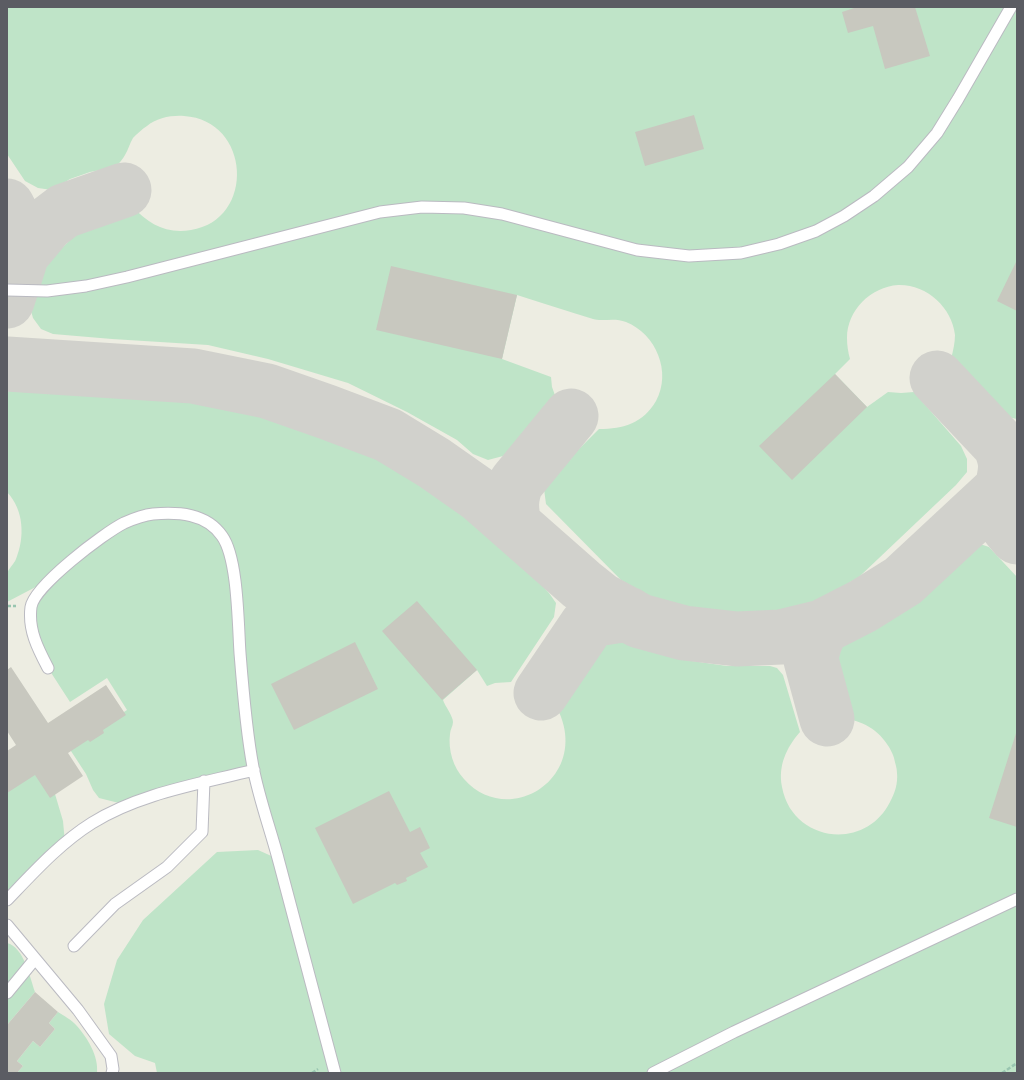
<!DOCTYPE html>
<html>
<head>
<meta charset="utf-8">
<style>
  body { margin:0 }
  #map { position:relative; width:1024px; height:1080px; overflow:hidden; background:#edede2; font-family:"DejaVu Sans",sans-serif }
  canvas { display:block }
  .frame { position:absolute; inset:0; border:8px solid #5b5c63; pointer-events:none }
</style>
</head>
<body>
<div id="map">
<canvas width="1024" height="1080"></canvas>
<div class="frame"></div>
</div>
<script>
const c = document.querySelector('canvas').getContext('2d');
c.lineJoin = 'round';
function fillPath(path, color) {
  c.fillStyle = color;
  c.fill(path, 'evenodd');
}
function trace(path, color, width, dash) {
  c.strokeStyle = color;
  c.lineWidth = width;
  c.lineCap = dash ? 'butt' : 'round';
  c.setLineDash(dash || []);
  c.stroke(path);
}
fillPath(new Path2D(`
  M7 7H1017V419L1002 416 966 380 951 359C953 351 955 343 955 335 952 307 926 284 898 285 871 287 847 310 847 338 847 345 848 352 850 359L835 374 867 407 888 392 901 393 914 392 961 446 967 459V472L956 485 859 577 818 601 780 611 742 614 700 611 661 603 621 580 546 504 544 489 554 474 599 429C624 429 643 423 656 401 672 372 656 334 626 322 614 317 603 322 593 319 567 311 542 303 517 295L502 359 551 377 552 387 556 398 518 441 503 456 488 460 473 454 457 440 407 412 348 383 268 359 208 345 112 339 53 334 41 329 33 318 29 304 48 261 86 225 112 212 132 206C148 224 166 234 191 230 256 220 251 120 184 116 172 115 156 118 147 126 142 129 137 134 133 138 130 143 128 150 125 155 123 159 119 163 116 167L90 172 70 179 52 190 38 188 25 181 7 154Z
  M28 389 114 395 191 403 255 413 311 431 368 453 423 484 475 522 511 551 549 593 556 603 554 617 511 682 495 683 487 686 477 670 443 700C445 706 453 716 453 722 453 726 450 730 450 734 448 750 453 767 464 779 508 829 589 779 559 712L564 703 599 650 607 642 615 640 651 651 692 661 727 666H770L777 668 783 675 800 732C786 748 778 766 782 787 792 842 865 852 890 802 895 793 898 783 897 773 897 768 895 763 894 758 893 754 891 751 889 747 878 729 863 721 842 718L836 662 838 652 844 644 880 623 915 599 947 570 968 549 976 545H983L989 547 1017 577V1073H157L155 1063 135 1056 109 1034 104 1004 117 960 143 920 217 852 258 850 278 859 254 771 127 805 99 798 93 790 86 774 69 748 127 710 107 678 70 702 48 668 31 605 47 581 7 602C7 593 6 583 7 574 8 569 14 564 16 559 25 537 24 510 7 492V392L11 390Z
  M38 769 55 794 63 821 65 843 7 900V789Z
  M7 943C24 947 30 978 35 992L7 1025Z
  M58 1012C64 1016 72 1020 76 1025 87 1037 99 1056 97 1073H17L23 1066 17 1061 33 1041 40 1047 55 1029 49 1023Z`), '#bfe4c8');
trace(new Path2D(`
  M7 206 21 233 22 254 7 301
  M22 254 47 224 64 211 124 190
  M7 364 193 376 267 391 327 412 388 435 434 463 481 496 581 584 601 600 640 621 684 633 737 639 781 637 822 627 863 606 903 581 1017 475
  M937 378 1000 445C1008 463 1006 470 1002 489
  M998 492C998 514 1002 521 1017 537
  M514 525C511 508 510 500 516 483L571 416
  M822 627C816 638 812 647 811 660L827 719
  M541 693 587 625 596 619 628 614`), '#d1d1cc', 55);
fillPath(new Path2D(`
  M857 7H915L930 56 885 69 873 26 848 33 842 12Z
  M694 115 704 149 645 166 635 132Z
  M1017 260V311L997 301Z
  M391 266 517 295 502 359 376 330Z
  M835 374 867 407 792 480 759 446Z
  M417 601 477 670 442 700 382 631Z
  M355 642 378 689 294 730 271 684Z
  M11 667 48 723 106 685 126 715 103 730 104 733 90 742 88 740 68 753 83 776 50 798 35 775 7 793V751L16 745 7 731V670Z
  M1017 730V827L989 818Z
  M389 791 410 832 420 827 430 848 420 853 428 867 406 878 407 881 397 885 395 883 353 904 315 828Z
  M35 992 58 1012 49 1023 55 1029 40 1047 33 1041 17 1061 23 1066 17 1073H7V1025Z`), '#c8c8bf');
const lane = new Path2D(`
  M7 290 47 291 86 286 127 277 380 212 422 207 464 208 502 214 637 250 689 256 741 253 779 244 816 231 844 216 874 196 908 167 937 133 958 99 1011 7
  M48 668C38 649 28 630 31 607 34 586 104 533 124 523 133 519 143 515 153 514 178 512 206 513 222 536 238 558 238 624 240 653 243 691 246 730 253 767 259 799 271 831 279 862 298 933 317 1003 335 1073
  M7 900C33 873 60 843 92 823 140 793 200 784 254 770
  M7 925 78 1010 111 1056 113 1069 112 1073
  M74 946 115 904 167 867 202 832 204 781
  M7 993 35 959
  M653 1073 734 1032 1017 899`);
trace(lane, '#babac1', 13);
trace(new Path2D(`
  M7 606H16
  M312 1073 318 1069
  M1002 1073 1017 1063`), '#99c5b0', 2.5, [4, 2]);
trace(lane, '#fff', 11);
</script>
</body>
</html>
